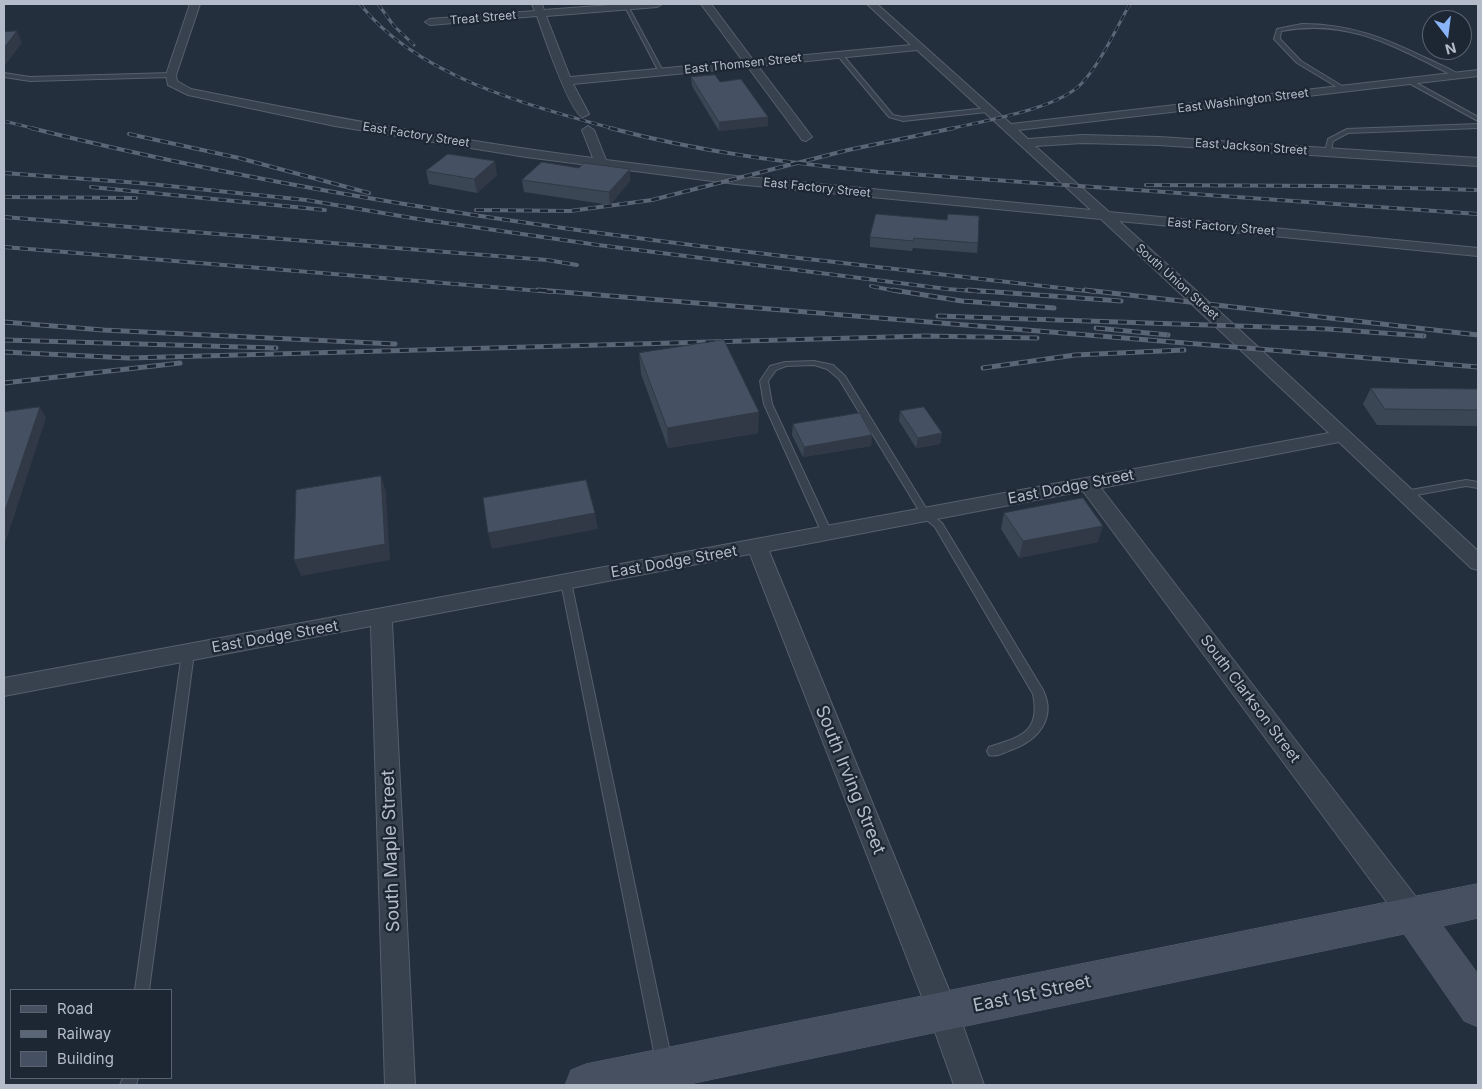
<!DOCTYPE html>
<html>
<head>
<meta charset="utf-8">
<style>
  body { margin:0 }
  #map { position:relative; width:1482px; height:1089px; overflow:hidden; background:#242f3e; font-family:Inter,sans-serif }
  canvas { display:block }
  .frame { position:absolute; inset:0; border:5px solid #b4bcc9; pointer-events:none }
  .legend { position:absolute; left:10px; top:989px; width:162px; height:90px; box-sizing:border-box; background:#1d2633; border:1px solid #59626f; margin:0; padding:6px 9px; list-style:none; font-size:15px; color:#b4bcc9 }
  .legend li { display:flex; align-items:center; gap:10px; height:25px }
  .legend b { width:25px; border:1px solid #59626f }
  .north { position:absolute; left:1422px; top:10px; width:50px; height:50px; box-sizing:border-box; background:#1d2633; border:1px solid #59626f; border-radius:50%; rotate:165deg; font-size:14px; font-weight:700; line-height:20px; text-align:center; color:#b4bcc9 }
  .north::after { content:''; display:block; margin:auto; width:18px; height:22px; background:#8ab4f8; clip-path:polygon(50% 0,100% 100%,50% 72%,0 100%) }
</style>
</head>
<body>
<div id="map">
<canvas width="1482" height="1089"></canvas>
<div class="frame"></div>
<ul class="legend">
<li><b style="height:6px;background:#465061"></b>Road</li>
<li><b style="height:6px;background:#5a6575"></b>Railway</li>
<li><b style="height:14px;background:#455162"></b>Building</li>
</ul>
<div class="north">N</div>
</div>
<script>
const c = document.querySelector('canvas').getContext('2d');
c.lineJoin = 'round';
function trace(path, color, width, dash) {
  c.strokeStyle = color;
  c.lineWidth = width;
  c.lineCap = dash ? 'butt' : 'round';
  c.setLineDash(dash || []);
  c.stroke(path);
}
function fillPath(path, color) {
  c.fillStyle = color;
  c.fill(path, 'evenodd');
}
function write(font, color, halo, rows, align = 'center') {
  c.font = font + ' Inter,sans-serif';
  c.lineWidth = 4.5;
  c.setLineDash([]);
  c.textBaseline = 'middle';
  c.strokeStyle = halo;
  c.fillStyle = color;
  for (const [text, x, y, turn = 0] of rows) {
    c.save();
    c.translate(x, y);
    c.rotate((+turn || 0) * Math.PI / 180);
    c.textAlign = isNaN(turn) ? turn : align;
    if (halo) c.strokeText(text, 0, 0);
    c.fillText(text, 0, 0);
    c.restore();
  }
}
const lane = new Path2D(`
  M624 5 628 6 664 73 659 72Z
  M1302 24C1351 24 1385 38 1428 59 1438 64 1450 68 1459 75L1454 76C1395 47 1349 18 1281 31L1280 39 1301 61 1347 89 1342 90 1297 63 1274 39 1277 29Z
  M838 54H842L893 115 903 117 987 108 990 110 987 112 903 121 889 117 838 56Z
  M4 73 30 77 171 73 174 75 171 77 30 81 4 77Z
  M1409 79 1478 117V121L1407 82 1406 81Z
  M1478 124V128L1348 133 1333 141 1330 153 1325 152 1328 139 1347 129Z
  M814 361 833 365 845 376 929 513 942 523 1043 690C1057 719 1037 741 1011 750 1004 753 996 757 989 755L987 751 989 747C1020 737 1041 733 1033 694L935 527 923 517 839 379 827 369 814 365 786 366 776 370 768 381 772 404 832 533 827 536 822 533 764 404 760 381 770 366 785 362Z
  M1466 480 1478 482V488L1466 486 1405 497 1400 494 1405 491Z
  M566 578 570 579 571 582 672 1062 669 1067 664 1070 659 1067 656 1062 561 582 562 579Z
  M188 649 192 650 194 653 149 990H135L182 653 184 650Z
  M123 1078H138L136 1085H120Z`);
const street = new Path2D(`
  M190 4H200L176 75 177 81 191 89C325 116 458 141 593 158L582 130 588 126 594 130 606 160 736 176 1091 210 917 50 758 66 812 137 806 141 802 140 748 67 573 84 589 114 583 117C570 114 543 33 537 16L430 25 425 22 430 19 535 11 532 4H542L544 10 624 4H662L657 7 546 16 570 77 743 61 701 4H711L753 60 911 45 867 4H877L1011 124 1478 70V76L1018 130 1028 139 1082 135 1159 137 1478 158V166L1159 145 1082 143 1035 146 1109 212 1478 248V256L1119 221 1231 322 1478 551V570L1471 568 1339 442 1101 488 1423 906 1427 915 1423 924 1413 928 1403 924 1083 491 769 551 958 1012 984 1085H954L928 1012 750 554 392 622 415 1085H385L371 626 4 696V678L1329 433 1101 219 736 184 526 157 335 126 188 95 168 85 166 75Z`);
const secondary = new Path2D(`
  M1478 884V918L1443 926 1478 974V1027L1464 1021 1404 934 685 1085H565L571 1070 586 1064Z`);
trace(lane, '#565f6c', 2);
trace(street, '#565f6c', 2);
trace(secondary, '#565f6c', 1);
fillPath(lane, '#38414e');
fillPath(street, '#38414e');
fillPath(secondary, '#465061');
const railFar2 = new Path2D(`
  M360 4C416 76 530 106 615 129
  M378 4 394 26 414 45
  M4 121 36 129
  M949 129C983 121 1059 109 1082 83 1102 61 1115 30 1130 4`);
const railFar1 = new Path2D(`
  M31 128C380 216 739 251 1096 292
  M610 128C699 152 789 163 880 172L1478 214
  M129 134 239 158 369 193
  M4 173 140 183 306 200 418 219 598 245 947 289 987 292
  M1146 185 1332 186 1478 190
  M91 187 325 210
  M4 197 136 198
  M476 210 570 211 652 200 848 150 954 128
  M4 217 547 260 577 265
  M4 247 553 292
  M871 286 901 292`);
const rail = new Path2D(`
  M538 290 1478 367
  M893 290 962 301 1054 308
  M968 290 1121 301
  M1085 290 1478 335
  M938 316 1328 329 1424 336
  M4 322 103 330 395 344
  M1096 328 1168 335
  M4 340 276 348
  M4 352 129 358 926 336 1037 338
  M983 368 1075 355 1184 350
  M4 383 180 363`);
trace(railFar2, '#5a6575', 3);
trace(railFar1, '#5a6575', 4);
trace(rail, '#5a6575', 5);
trace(railFar2, '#1d2633', 2, [6]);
trace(railFar1, '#1d2633', 2.5, [8]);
trace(rail, '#1d2633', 3, [9]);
fillPath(new Path2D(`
  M691 77 720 82 768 126 719 131 692 86Z
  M426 171 497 175 477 193 429 184Z
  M522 180 630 181 610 205 524 192Z
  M948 214 978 243 977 253 913 248 912 251 870 247V237L947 220Z
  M639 353 758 433 668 448 641 374Z
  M1371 388 1478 389V426L1377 425 1363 404Z
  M900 411 942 433 940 444 916 448 899 421Z
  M793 424 872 435 871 446 803 457 792 435Z
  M1004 513 1098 542 1019 558 1001 529Z`), '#3b4654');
fillPath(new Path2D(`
  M17 31 22 43 6 64H4V48Z
  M768 117V126L719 131V122Z
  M495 161 497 175 477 193 474 179Z
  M630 169V181L610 205 609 192Z
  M40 407 46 418 4 547V514Z
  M759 412 758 433 668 448 667 428Z
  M942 433 940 444 916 448 918 438Z
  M872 435 871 446 803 457 804 447Z
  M381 476 386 492 390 560 301 576 294 560Z
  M595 513 598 529 492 549 488 533Z
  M1103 526 1098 542 1019 558 1023 541Z`), '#303945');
const building = new Path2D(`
  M17 31 4 48V32Z
  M715 75 720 82 741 79 768 117 719 122 691 77Z
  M448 154 495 161 474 179 426 171Z
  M542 162 579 168 584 163 630 169 609 192 522 180Z
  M876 214 947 220 948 214 979 216 978 243 914 238 913 241 870 237Z
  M724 340 759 412 667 428 639 353Z
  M1371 388 1478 389V410L1385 409Z
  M40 407 4 514V412Z
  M924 407 942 433 918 438 900 411Z
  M860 413 872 435 804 447 793 424Z
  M381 476 385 544 294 560 296 490Z
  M586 480 595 513 488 533 483 498Z
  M1083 498 1103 526 1023 541 1004 513Z`);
fillPath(building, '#455162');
trace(building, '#303945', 1);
write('12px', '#b4bcc9', '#1d2633', [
  ["Treat Street",483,18,-5],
  ["East Thomsen Street",743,64,-6],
  ["East Washington Street",1243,101,-7],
  ["East Factory Street",416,135,9],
  ["East Jackson Street",1251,147,4],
  ["East Factory Street",817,188,6],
  ["East Factory Street",1221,227,5],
  ["South Union Street",1177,282,42]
]);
write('15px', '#b4bcc9', '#1d2633', [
  ["East Dodge Street",1071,487,-11],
  ["East Dodge Street",674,562,-10],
  ["East Dodge Street",275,637,-10],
  ["South Clarkson Street",1250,699,53]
]);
write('18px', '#b4bcc9', '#1d2633', [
  ["South Irving Street",850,780,68],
  ["South Maple Street",391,851,-92],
  ["East 1st Street",1032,994,-12]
]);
</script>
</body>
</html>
